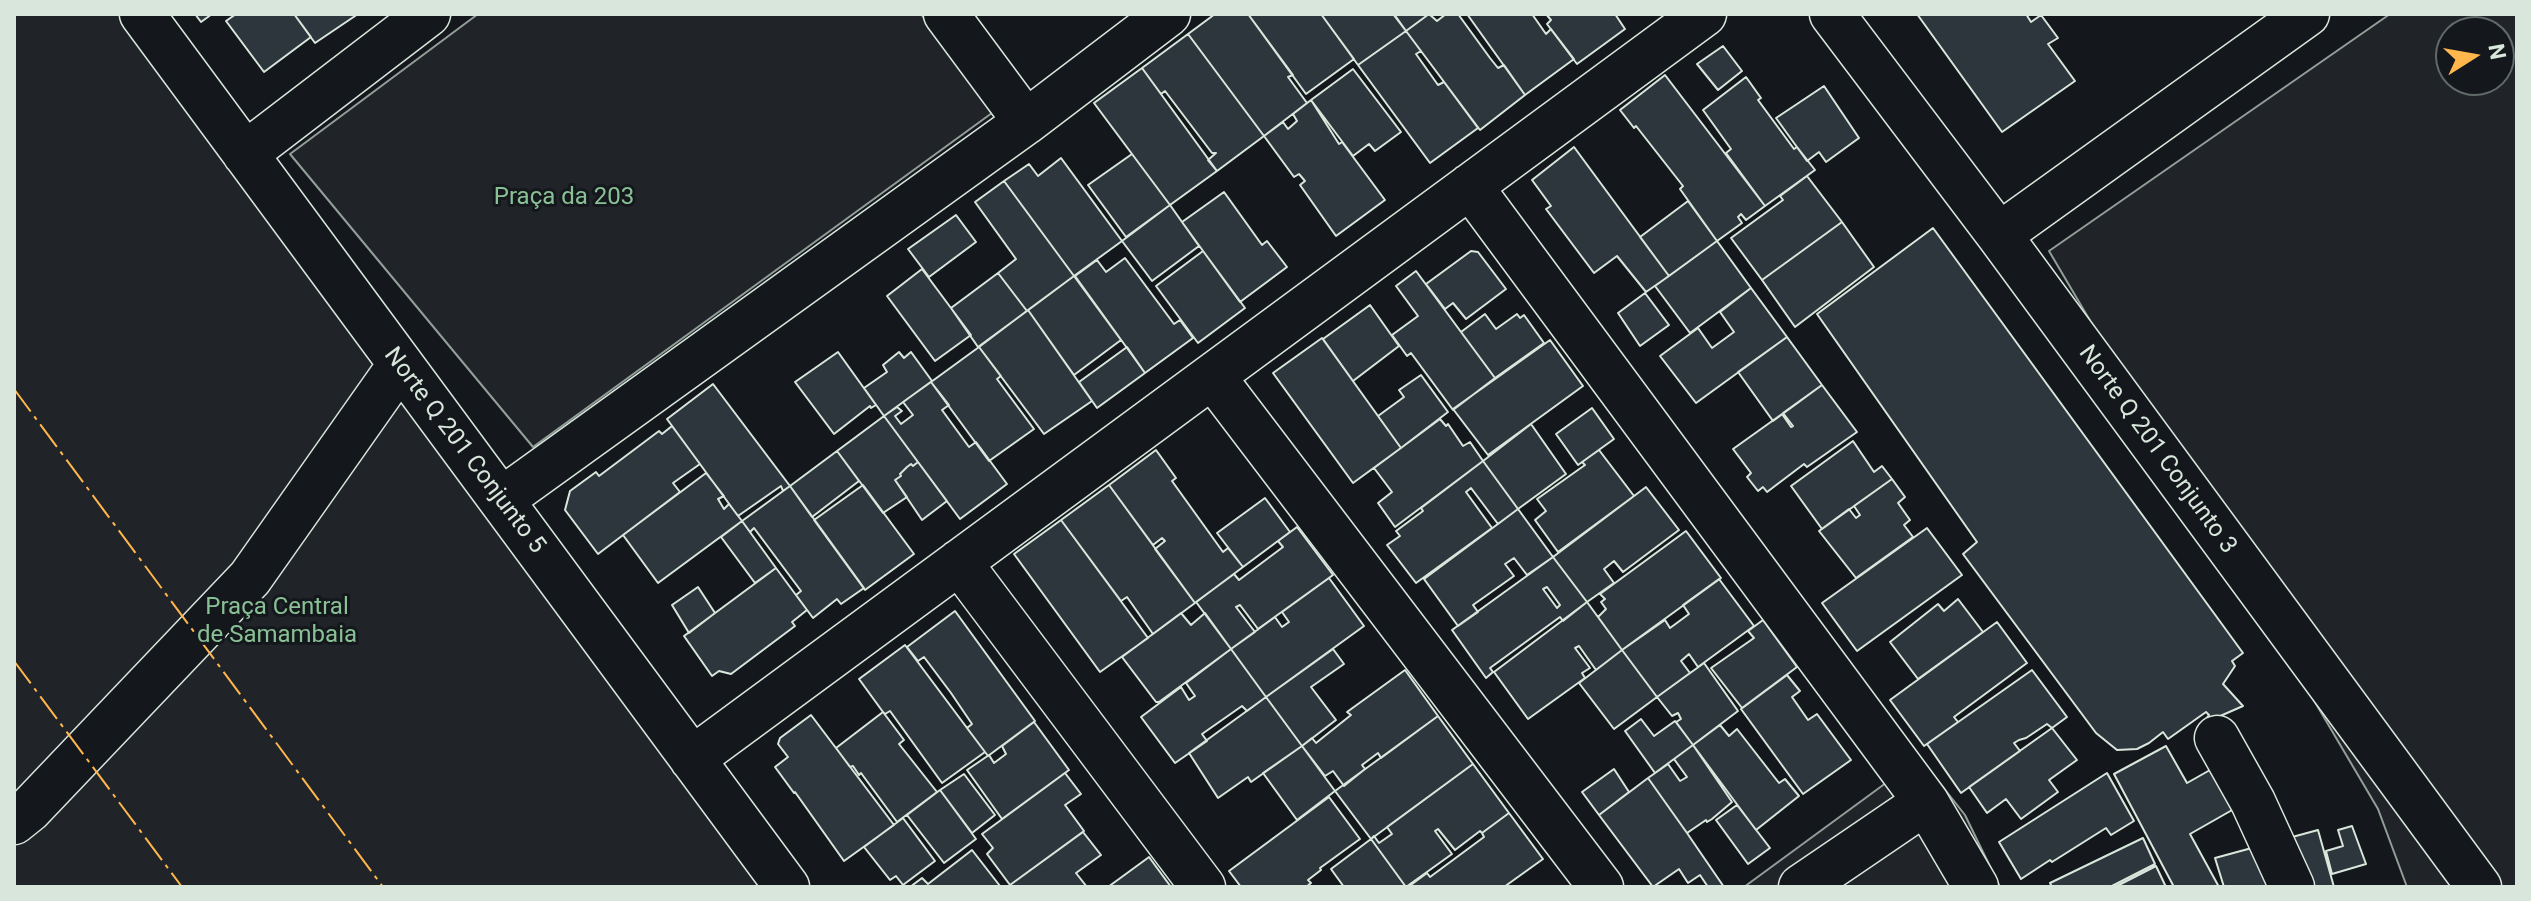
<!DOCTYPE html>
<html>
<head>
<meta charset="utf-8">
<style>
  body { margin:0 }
  #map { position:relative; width:2531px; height:901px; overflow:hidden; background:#14181c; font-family:Roboto,sans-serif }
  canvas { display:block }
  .frame { position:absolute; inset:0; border:16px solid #d8e6dc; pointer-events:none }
  .north { position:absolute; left:2435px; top:16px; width:80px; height:80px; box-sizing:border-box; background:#14181c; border:2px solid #626a69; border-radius:50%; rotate:79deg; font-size:22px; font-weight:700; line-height:32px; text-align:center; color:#d8e6dc }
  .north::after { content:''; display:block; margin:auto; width:28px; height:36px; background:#ffb74d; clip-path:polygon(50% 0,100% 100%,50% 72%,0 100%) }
</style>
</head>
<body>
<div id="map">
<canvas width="2531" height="901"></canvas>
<div class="frame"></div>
<div class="north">N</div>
</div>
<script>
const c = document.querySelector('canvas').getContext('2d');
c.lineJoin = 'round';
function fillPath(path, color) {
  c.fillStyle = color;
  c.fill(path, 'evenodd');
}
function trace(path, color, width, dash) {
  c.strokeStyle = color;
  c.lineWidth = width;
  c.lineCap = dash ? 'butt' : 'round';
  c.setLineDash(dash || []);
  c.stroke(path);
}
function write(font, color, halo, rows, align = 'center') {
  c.font = font + ' Roboto,sans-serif';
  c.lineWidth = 6;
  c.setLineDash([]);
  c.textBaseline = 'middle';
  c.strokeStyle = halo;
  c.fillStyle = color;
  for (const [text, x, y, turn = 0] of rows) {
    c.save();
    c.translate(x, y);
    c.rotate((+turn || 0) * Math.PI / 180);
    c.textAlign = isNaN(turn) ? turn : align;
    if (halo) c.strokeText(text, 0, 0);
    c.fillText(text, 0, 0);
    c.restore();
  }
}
const green = new Path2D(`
  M14 14H157L797 887H14Z
  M478 14H921L992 113 533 447 290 154Z
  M2390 14H2517V887H2407L2378 809 2049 251ZM2451 32H2499V80H2451Z
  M1920 758 1965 815 2000 887H1744Z`);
fillPath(green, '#202428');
trace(green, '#939e99', 2);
const building = new Path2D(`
  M195 14H212L201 22Z
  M236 14H294L311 37 264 72 226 21Z
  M294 14H358L315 43Z
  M1215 14H1248L1293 75 1288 77 1307 103 1264 136 1188 34Z
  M1248 14H1321L1354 59 1306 94Z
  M1321 14H1394L1406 31 1358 65Z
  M1393 14H1429L1406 31Z
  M1429 14 1437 21 1446 14H1458L1490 58 1498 68 1504 65 1525 95 1480 130 1406 31Z
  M1467 14H1532L1546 34 1551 29 1574 59 1525 95Z
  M1546 14H1615L1625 29 1577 64 1547 24 1551 20Z
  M1917 14H2026L2031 22 2041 15 2058 38 2048 44 2075 81 2002 132Z
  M1406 31 1421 51 1416 54 1438 85 1444 82 1478 128 1430 163 1358 65Z
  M1188 34 1264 136 1217 171 1208 160 1216 153H1212L1165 91 1161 94 1142 68Z
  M1723 46 1742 71 1718 90 1697 64Z
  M1142 68 1217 171 1170 205 1094 103Z
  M1353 69 1401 132 1375 151 1369 144 1353 156 1311 100Z
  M1665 75 1765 206 1746 220 1741 214 1738 217 1742 223 1717 241 1680 189 1683 186 1636 126 1634 128 1620 110Z
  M1746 77 1761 98 1758 100 1794 149 1797 147 1815 170 1765 206 1726 153 1731 149 1703 110Z
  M1824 86 1859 138 1826 162 1819 152 1807 161 1776 118Z
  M1311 100 1339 144 1342 142 1385 200 1336 236 1300 185 1305 181 1299 174 1294 177 1264 136 1283 122 1288 129 1297 121 1293 114Z
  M1574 147 1669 276 1646 292 1617 256 1594 273 1546 209 1551 206 1532 180Z
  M1132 154 1170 205 1126 237 1088 185Z
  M1061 158 1122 241 1074 276 1004 181 1029 164 1038 176Z
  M1807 176 1842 222 1762 280 1731 238 1783 200 1780 196Z
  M1004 181 1074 276 1027 311 998 273 1016 259 975 202Z
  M1224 192 1262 245 1267 241 1287 267 1240 302 1182 222Z
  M1688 201 1717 241 1669 276 1640 237Z
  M1170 205 1199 246 1152 281 1122 241Z
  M956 215 976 242 929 277 908 249Z
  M1842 222 1874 267 1795 327 1762 280Z
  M1933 228 2243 653 2232 661 2235 666 2223 684 2243 706 2202 724 2209 715 2206 712 2168 739 2163 732 2149 743 2137 749 2117 750 2096 733 1963 554 1977 542 1817 314Z
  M1717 241 1751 288 1690 333 1655 286Z
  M1203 251 1245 308 1198 343 1156 286Z
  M1471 251 1478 252 1506 289 1466 319 1453 303 1445 309 1426 284Z
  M1125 258 1174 324 1180 320 1193 338 1145 373 1075 276 1097 260 1106 272Z
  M922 269 971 335 935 361 887 296Z
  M1416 271 1495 378 1453 410 1411 353 1407 356 1392 335 1418 316 1396 286Z
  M998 273 1027 311 978 347 951 308Z
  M1074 276 1121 340 1074 375 1028 310Z
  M1751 288 1787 337 1696 403 1660 356 1698 328 1712 348 1734 332 1720 312Z
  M1645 293 1669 325 1640 346 1618 313Z
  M1370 305 1399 346 1353 381 1323 339Z
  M1028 310 1092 401 1044 434 979 347Z
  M1485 314 1496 329 1517 314 1520 318 1524 315 1544 343 1495 378 1461 332Z
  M1787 337 1822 385 1773 421 1738 372Z
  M1322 338 1401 448 1353 483 1273 373Z
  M1550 340 1583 386 1488 455 1453 409Z
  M979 347 1001 376 997 379 1034 429 989 461 931 382Z
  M1127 347 1145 373 1097 408 1079 382Z
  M838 352 876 405 871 408 870 406 834 434 795 382Z
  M899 352 904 358 911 352 932 381 884 416 864 388 887 372 883 365Z
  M1421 375 1448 412 1401 448 1378 416 1404 397 1399 390Z
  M931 382 949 405 942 410 969 447 976 442 1007 484 960 519 884 416 897 407 902 411 895 416 901 424 913 415 903 402Z
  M713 384 790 486 783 491 781 486 738 516 667 419Z
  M1822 385 1857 432 1807 467 1804 464 1767 492 1763 487 1758 491 1747 477 1751 473 1733 449 1782 414 1791 427 1793 426 1783 413Z
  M1592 408 1614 439 1578 465 1556 434Z
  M884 416 918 462 913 466 911 464 907 467 900 474 901 476 895 480 907 497 883 513 837 451Z
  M1440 419 1446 426 1448 424 1463 446 1470 442 1483 461 1395 527 1378 503 1392 492 1374 468Z
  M1531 424 1566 474 1518 509 1483 461Z
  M672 426 700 464 673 483 680 492 598 554 565 510 570 491 596 472 599 476 659 431 662 434Z
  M1853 441 1874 472 1882 466 1892 479 1822 529 1791 486Z
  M1156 450 1176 478 1172 481 1223 552 1228 548 1243 567 1195 603 1155 549 1165 541 1162 538 1153 545 1109 485Z
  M1599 450 1634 496 1558 552 1535 520 1546 511 1537 499 1585 465 1582 462Z
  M837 451 859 481 812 517 790 486Z
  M1483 461 1518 509 1498 524 1471 488 1466 492 1492 528 1416 583 1387 545 1400 536 1396 531 1423 511 1421 508Z
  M918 462 947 501 922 520 895 480 901 476 900 474 907 467 911 464 913 466Z
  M706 473 724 496 718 499 724 509 729 504 742 521 658 583 623 535Z
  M1892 479 1905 497 1898 503 1910 520 1904 525 1913 537 1856 578 1819 531 1849 509 1856 518 1860 515 1854 506Z
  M863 485 914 554 865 590 814 520Z
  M1109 485 1195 603 1153 634 1127 597 1121 601 1061 520Z
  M790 486 864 588 841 604 837 599 813 618 796 595 801 591 754 528 750 532 742 521Z
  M1646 487 1679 530 1623 572 1614 561 1604 569 1614 583 1587 602 1553 557Z
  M1265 498 1290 532 1243 567 1217 533Z
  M1518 509 1553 557 1527 575 1514 558 1505 564 1514 576 1473 605 1478 612 1458 626 1424 579Z
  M1061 520 1148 638 1100 672 1014 554Z
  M742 521 776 568 755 583 721 537Z
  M1297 527 1333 575 1258 629 1240 605 1236 607 1255 632 1231 649 1196 602 1234 574 1239 580 1283 547 1278 541Z
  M1927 528 1962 575 1857 651 1822 603Z
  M1686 531 1721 578 1622 650 1598 617 1606 609 1601 602 1605 599 1600 594Z
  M1553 557 1587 602 1563 621 1560 617 1490 668 1493 672 1486 678 1452 630ZM1547 587 1560 605 1557 608 1543 589Z
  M776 568 807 610 792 622 795 626 731 674 719 671 712 676 684 636Z
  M1329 578 1364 626 1266 697 1231 649 1275 617 1282 627 1289 622 1282 612Z
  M1719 579 1754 626 1698 667 1689 654 1681 661 1690 673 1657 697 1622 650 1665 620 1670 628 1689 614 1683 605Z
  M698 587 715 613 689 633 672 605Z
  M1958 599 1983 632 1918 679 1890 642 1938 604 1944 611Z
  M1587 602 1622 650 1596 670 1579 646 1575 648 1590 668 1582 673 1585 678 1528 719 1494 672Z
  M955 611 1035 721 988 756 967 728 972 724 951 693 924 657 918 661 907 647Z
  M1181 613 1191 625 1205 613 1231 649 1159 702H1156L1122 657Z
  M1763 620 1797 667 1742 708 1711 668 1754 638 1748 631Z
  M1997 622 2027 663 1954 717 1958 722 1924 746 1890 700Z
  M905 645 985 752 942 783 890 711 885 714 883 712 859 679Z
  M1231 649 1266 697 1247 711 1242 706 1202 734 1207 741 1175 763 1141 717 1181 687 1189 700 1195 696 1186 683Z
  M1333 649 1344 664 1311 687 1336 720 1302 746 1266 697Z
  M1622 650 1657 697 1614 729 1579 683Z
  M1704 663 1738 711 1693 745 1676 722 1681 719 1678 713 1672 716 1657 697Z
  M1405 670 1438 716 1381 758 1378 753 1362 765 1365 769 1344 786 1333 771 1325 776 1302 746 1312 738 1316 743 1351 715 1347 712Z
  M2032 670 2067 717 2052 728 2047 724 2026 738 2019 740 2014 743 2020 751 1961 793 1927 744Z
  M1787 675 1800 691 1792 697 1808 720 1817 714 1851 760 1803 794 1741 709Z
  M1266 697 1302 746 1251 782 1248 777 1218 798 1189 753Z
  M883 712 904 740 899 744 937 792 897 822 861 773 859 775 853 766 850 767 836 748Z
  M811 715 894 825 844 861 795 792 794 793 775 767 788 757 778 744 780 738Z
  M1438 716 1473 764 1371 839 1335 791Z
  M1641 719 1654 736 1675 721 1693 745 1655 773 1625 731Z
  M1034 722 1069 770 1002 819 967 770 989 755 994 763 1006 754 1002 746Z
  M1720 725 1729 736 1737 729 1779 783 1785 779 1799 796 1756 830 1693 745Z
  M2052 728 2077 760 2049 780 2058 792 2021 819 2006 799 1987 813 1969 787Z
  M1693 745 1732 802 1712 819 1707 822 1706 820 1687 833 1648 778 1668 764 1680 781 1687 777 1674 759Z
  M1302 746 1335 791 1297 820 1263 773Z
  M2166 746 2187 783 2233 757 2255 797 2190 834 2219 887H2174L2114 774Z
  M1473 764 1509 813 1482 833 1480 831 1455 850 1438 829 1435 831 1452 854 1406 887 1371 839 1374 836 1379 843 1392 834 1387 827Z
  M1614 769 1629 792 1599 815 1582 792Z
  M1065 773 1081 794 1065 805 1084 831 1010 885 987 854 993 848 982 834Z
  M2107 773 2134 821 2111 835 2106 828 2052 862 2050 860 2021 879 1999 842Z
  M964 774 995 815 972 833 940 790Z
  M1648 778 1687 833 1724 887H1708L1700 875 1688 883 1679 869 1653 887 1599 815Z
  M940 790 976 839 944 863 907 815Z
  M1329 797 1360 839 1320 868 1321 870 1308 880 1311 883 1306 887H1241L1229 871Z
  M1737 805 1770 848 1748 864 1716 820Z
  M1509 813 1543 859 1504 887H1408L1427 873 1430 877 1484 837 1482 833Z
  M903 818 935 861 903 885 896 876 890 880 864 847Z
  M2352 826 2366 864 2332 874 2326 851 2343 846 2338 830Z
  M2318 830 2334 887H2224L2215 858Z
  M1083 832 1101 855 1076 873 1087 887H1012L1010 885Z
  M2143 838 2155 864 2110 887H2052L2050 883Z
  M1371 839 1406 887H1344L1331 869Z
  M972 850 1000 886 998 887H910L922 878 928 884Z
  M1149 857 1171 887H1108L1145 860Z
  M2156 866 2166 887H2115Z`);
fillPath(building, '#2c363c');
trace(building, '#d8e6dc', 2);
const minor = new Path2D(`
  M142 14 787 887
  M946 14 1026 122
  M1832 14 1999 235 2479 887
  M245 154 428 14
  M1470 186 1926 802 1976 887
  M1999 235 2307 14
  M1213 377 1601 887
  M501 500 1026 122 1168 14
  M959 562 1203 887
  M2217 738 2253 802 2292 887
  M692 759 1704 14
  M14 822 29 810 250 578 400 365
  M1801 887 1926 802`);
trace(minor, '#d8e6dc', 47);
trace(minor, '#14181c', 44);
trace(new Path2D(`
  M14 389 383 887
  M14 661 182 887`), '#ffb74d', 2, [28, 6, 4, 6]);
write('24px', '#8ac095', '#14181c', [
  ["Praça da 203",564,198],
  ["Praça Central",277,608],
  ["de Samambaia",277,636]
]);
write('24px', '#d8e6dc', '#14181c', [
  ["Norte Q 201 Conjunto 3",2157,450,54],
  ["Norte Q 201 Conjunto 5",464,451,53]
]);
</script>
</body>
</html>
